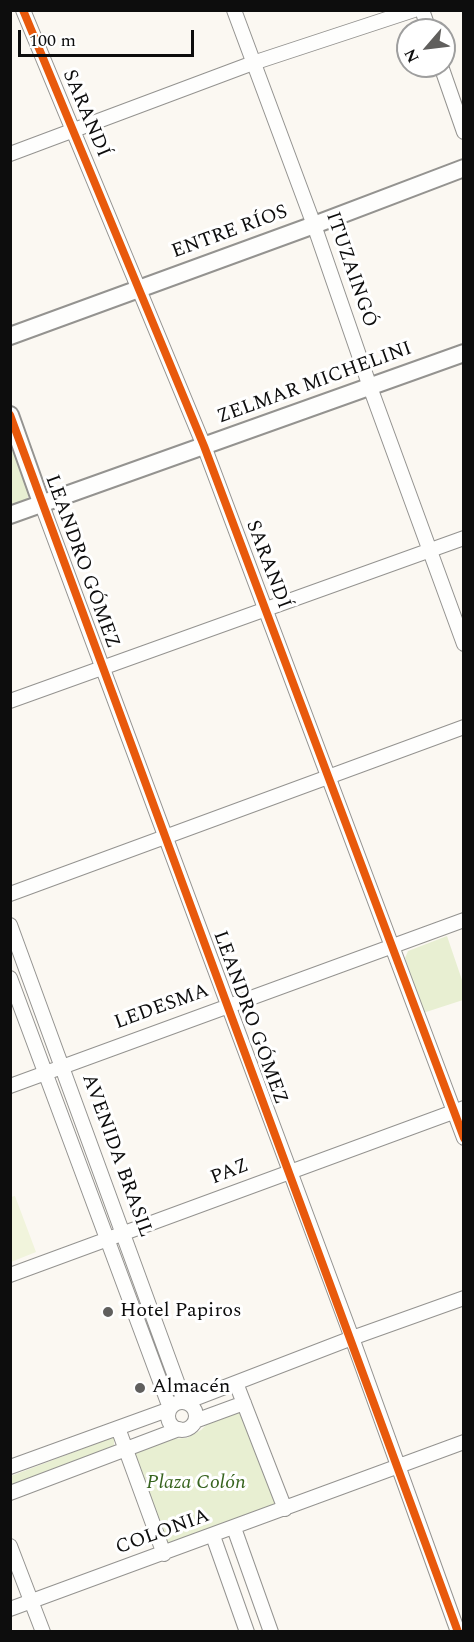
<!DOCTYPE html>
<html>
<head>
<meta charset="utf-8">
<style>
  body { margin:0 }
  #map { position:relative; width:474px; height:1642px; overflow:hidden; background:#fbf8f2; font-family:Spectral,serif }
  canvas { display:block }
  .frame { position:absolute; inset:0; border:12px solid #0d0d0d; pointer-events:none }
  .north { position:absolute; left:396px; top:18px; width:60px; height:60px; box-sizing:border-box; background:#fff; border:2px solid #9e9e9e; border-radius:50%; rotate:242deg; font-size:16px; font-weight:700; line-height:24px; text-align:center; color:#0d0d0d }
  .north::after { content:''; display:block; margin:auto; width:21px; height:27px; background:#605f5d; clip-path:polygon(50% 0,100% 100%,50% 72%,0 100%) }
  .scale { position:absolute; left:18px; top:30px; width:176px; height:27px; box-sizing:border-box; border:3px solid #0d0d0d; border-top:0; padding-left:8px; font-size:18px; line-height:21px; white-space:nowrap; color:#0d0d0d; -webkit-text-stroke:4px #fff; paint-order:stroke }
</style>
</head>
<body>
<div id="map">
<canvas width="474" height="1642"></canvas>
<div class="frame"></div>
<div class="north">N</div>
<div class="scale">100 m</div>
</div>
<script>
const c = document.querySelector('canvas').getContext('2d');
c.lineJoin = 'round';
function fillPath(path, color) {
  c.fillStyle = color;
  c.fill(path, 'evenodd');
}
function trace(path, color, width, dash) {
  c.strokeStyle = color;
  c.lineWidth = width;
  c.lineCap = dash ? 'butt' : 'round';
  c.setLineDash(dash || []);
  c.stroke(path);
}
function write(font, color, halo, rows, align = 'center') {
  c.font = font + ' Spectral,serif';
  c.lineWidth = 6;
  c.setLineDash([]);
  c.textBaseline = 'middle';
  c.strokeStyle = halo;
  c.fillStyle = color;
  for (const [text, x, y, turn = 0] of rows) {
    c.save();
    c.translate(x, y);
    c.rotate((+turn || 0) * Math.PI / 180);
    c.textAlign = isNaN(turn) ? turn : align;
    if (halo) c.strokeText(text, 0, 0);
    c.fillText(text, 0, 0);
    c.restore();
  }
}
fillPath(new Path2D(`
  M10 443 29 494 27 500 11 506Z
  M447 936 463 983V1000L423 1013 405 958 408 951Z
  M241 1412 278 1503 168 1544 134 1453 168 1439 187 1438 201 1430 206 1425Z
  M111 1438H114V1446L11 1486V1476Z`), '#e8efd2');
fillPath(new Path2D(`
  M15 1196 36 1252 11 1262V1197Z`), '#f1f4dc');
const minor = new Path2D(`
  M23 10 204 446 464 1138
  M234 10 314 225 370 387 464 644
  M422 10 429 30
  M441 66 464 132
  M10 154 253 63 414 10
  M42 505 352 1338 458 1632
  M10 701 464 538
  M10 894 464 727
  M10 925 184 1401
  M10 978 170 1408
  M10 1086 464 920
  M10 1275 464 1108
  M236 1383 285 1509
  M168 1416a14 14 0 1 1 28 0a14 14 0 1 1-28 0Z
  M186 1402 352 1338 464 1298
  M195 1421 244 1403
  M118 1428 164 1554
  M10 1467 170 1409
  M10 1493 179 1429
  M234 1528 271 1632
  M213 1536 247 1632
  M10 1546 43 1632
  M10 1609 464 1442`);
const tertiary = new Path2D(`
  M10 336 314 225 464 168
  M10 415 42 505
  M10 515 464 353`);
trace(minor, '#949390', 16);
trace(tertiary, '#949390', 20);
trace(minor, '#fefefd', 14);
trace(tertiary, '#fefefd', 16);
trace(new Path2D(`
  M23 10 204 446 464 1138
  M10 415 458 1632`), '#e8590c', 8);
for (const [x, y, r, color] of [
  [108,1312,6,"#605f5d"],
  [140,1388,6,"#605f5d"]
]) {
  const dot = new Path2D();
  dot.arc(x, y, r, 0, 2 * Math.PI);
  c.fillStyle = color;
  c.fill(dot);
  trace(dot, '#fff', 2);
}
write('20px', '#0d0d0d', '#fff', [
  ["SARANDÍ",85,114,67],
  ["ENTRE RÍOS",230,233,-20],
  ["ITUZAINGÓ",350,270,71],
  ["ZELMAR MICHELINI",315,384,-20],
  ["LEANDRO GÓMEZ",81,562,70],
  ["SARANDÍ",267,565,69],
  ["LEDESMA",162,1008,-20],
  ["LEANDRO GÓMEZ",249,1018,70],
  ["AVENIDA BRASIL",116,1156,70],
  ["PAZ",230,1173,-21],
  ["COLONIA",163,1533,-20]
]);
write('20px', '#0d0d0d', '#fff', [
  ["Hotel Papiros",120,1312],
  ["Almacén",152,1388]
], 'left');
write('italic 20px', '#37641f', '#fff', [
  ["Plaza Colón",196,1484]
]);
</script>
</body>
</html>
